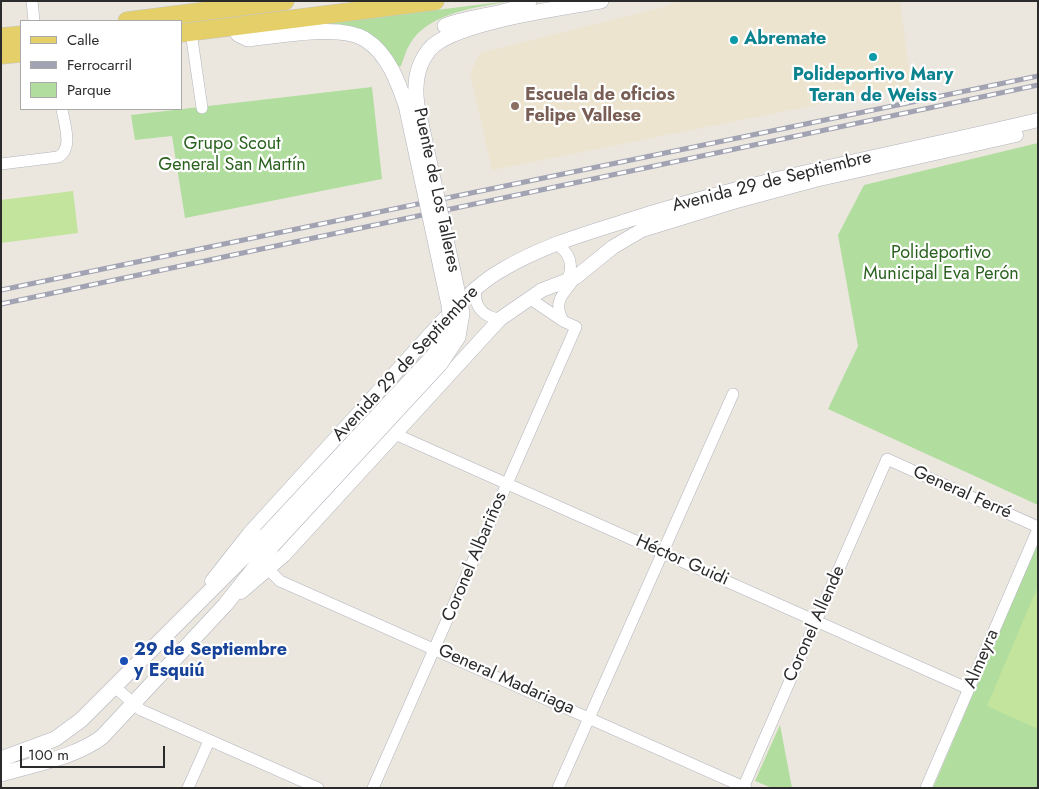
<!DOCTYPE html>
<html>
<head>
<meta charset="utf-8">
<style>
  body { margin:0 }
  #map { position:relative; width:1039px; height:789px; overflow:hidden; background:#ebe6de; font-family:Jost,sans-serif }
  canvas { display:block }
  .frame { position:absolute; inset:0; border:2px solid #2b2b2b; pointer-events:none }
  .legend { position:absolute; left:20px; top:20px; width:162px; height:90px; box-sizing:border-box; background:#fff; border:1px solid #aaa; margin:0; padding:6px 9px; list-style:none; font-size:15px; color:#2b2b2b }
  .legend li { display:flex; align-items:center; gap:10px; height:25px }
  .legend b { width:25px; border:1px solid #aaa }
  .scale { position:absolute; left:20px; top:746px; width:145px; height:22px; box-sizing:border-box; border:2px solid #2b2b2b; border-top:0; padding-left:6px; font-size:15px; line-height:18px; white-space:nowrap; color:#2b2b2b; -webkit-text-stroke:4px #fff; paint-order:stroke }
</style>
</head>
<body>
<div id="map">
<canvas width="1039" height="789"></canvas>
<div class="frame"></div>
<ul class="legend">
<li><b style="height:6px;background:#e5cf69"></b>Calle</li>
<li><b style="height:6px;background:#a1a3b3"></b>Ferrocarril</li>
<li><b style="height:14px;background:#b1de9f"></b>Parque</li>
</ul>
<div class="scale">100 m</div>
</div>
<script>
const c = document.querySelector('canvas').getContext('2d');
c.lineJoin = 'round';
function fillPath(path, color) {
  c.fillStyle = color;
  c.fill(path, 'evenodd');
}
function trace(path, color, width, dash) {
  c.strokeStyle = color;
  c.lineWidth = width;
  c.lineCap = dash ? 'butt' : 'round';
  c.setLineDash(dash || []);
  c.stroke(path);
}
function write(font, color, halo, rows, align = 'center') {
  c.font = font + ' Jost,sans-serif';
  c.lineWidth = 4.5;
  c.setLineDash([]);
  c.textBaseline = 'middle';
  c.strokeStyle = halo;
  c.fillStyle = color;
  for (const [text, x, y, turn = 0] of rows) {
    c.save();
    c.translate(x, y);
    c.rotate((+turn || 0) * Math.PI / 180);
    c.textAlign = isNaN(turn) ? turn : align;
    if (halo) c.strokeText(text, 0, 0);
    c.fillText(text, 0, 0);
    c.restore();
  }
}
fillPath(new Path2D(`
  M679 1H900L911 86 492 170 470 73 480 53 660 8Z`), '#ece4cf');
fillPath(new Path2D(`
  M511 1C479 7 428 12 410 44 406 50 404 58 401 66L398 67 373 39 285 28Z
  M372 87 382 179 185 218 172 136 135 140 131 115Z
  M1038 143V505L828 409 858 346 838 235 864 185Z
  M1038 542V788H933Z
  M780 725 792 788H772L755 781Z`), '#b1de9f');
fillPath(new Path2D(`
  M73 191 78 233 1 243V200Z
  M1038 586V729L987 706Z`), '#c2e49c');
const minor = new Path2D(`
  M32 1 34 21
  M191 32 202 108
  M1 164 58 157C74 149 64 124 62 109
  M554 243C570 251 575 266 566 282
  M476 288C473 305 482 317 500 319
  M563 321C552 301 564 293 576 277
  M395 434 969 689
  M268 569 280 581 746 788
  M116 688 141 710 318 788
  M188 788 209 741
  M373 788 576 327 563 321 529 298
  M558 788 733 394
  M743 788 887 459 1038 527
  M926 788 1038 529`);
const tertiary = new Path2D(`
  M212 581 249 534 445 318C463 301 479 283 500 271 548 242 599 230 651 213 778 174 909 151 1038 120
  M241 592 284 555 500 319 542 290 576 277 613 247 642 230 733 202 815 180 1016 135`);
const secondary = new Path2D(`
  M234 26 238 34 248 39C278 36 342 23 366 40 388 54 398 82 406 105
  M445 26C467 16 515 14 529 1
  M417 105C414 85 416 66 429 50 451 22 564 8 601 1
  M1 759 55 739 81 720 266 535
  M1 774C34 764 74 758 102 737L225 605 272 546`);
const primary = new Path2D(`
  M127 21 285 1
  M181 33 435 1
  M1 37 21 35
  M1 55 21 53`);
trace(minor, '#b1b4bd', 12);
trace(tertiary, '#b1b4bd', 15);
trace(secondary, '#b1b4bd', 16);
trace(primary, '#c4c4c4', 19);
trace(minor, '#fff', 11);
trace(tertiary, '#fff', 14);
trace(secondary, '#fff', 15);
trace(primary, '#e5cf69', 18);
const rail = new Path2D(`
  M1 290 1038 76
  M1 304 1038 85`);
trace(rail, '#a1a3b3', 5);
trace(rail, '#fff', 3, [9]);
const secondaryBridge = new Path2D(`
  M266 535 434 355C447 339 452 326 449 305L406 105
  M272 546 440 364 458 337 462 313 417 105`);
trace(secondaryBridge, '#b1b4bd', 16, []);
trace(secondaryBridge, '#fff', 15);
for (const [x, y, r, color] of [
  [734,40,5,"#0f9aa8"],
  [873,57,5,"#0f9aa8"],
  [515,106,5,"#8d6e63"],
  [124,661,5,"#1a4fb4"]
]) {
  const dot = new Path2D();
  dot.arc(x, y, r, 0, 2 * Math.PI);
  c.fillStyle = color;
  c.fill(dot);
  trace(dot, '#fff', 2);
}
write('bold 18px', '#0d838f', '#fff', [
  ["Abremate",744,40],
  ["Polideportivo Mary",873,76,"center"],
  ["Teran de Weiss",873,97,"center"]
], 'left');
write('bold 18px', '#785e54', '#fff', [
  ["Escuela de oficios",525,96],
  ["Felipe Vallese",525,117]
], 'left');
write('18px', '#2b6220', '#fff', [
  ["Grupo Scout",232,145],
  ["General San Martín",232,166],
  ["Polideportivo",941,254],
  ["Municipal Eva Perón",941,275]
]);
write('18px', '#2b2b2b', '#fff', [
  ["Avenida 29 de Septiembre",772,182,-14],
  ["Puente de Los Talleres",436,190,78],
  ["Avenida 29 de Septiembre",406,364,-47],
  ["General Ferré",962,493,24],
  ["Coronel Albariños",475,557,-67],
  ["Héctor Guidi",682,561,24],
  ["Coronel Allende",815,624,-66],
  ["Almeyra",982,659,-67],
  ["General Madariaga",506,680,24]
]);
write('bold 18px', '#164399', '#fff', [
  ["29 de Septiembre",134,651],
  ["y Esquiú",134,672]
], 'left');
</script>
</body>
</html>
